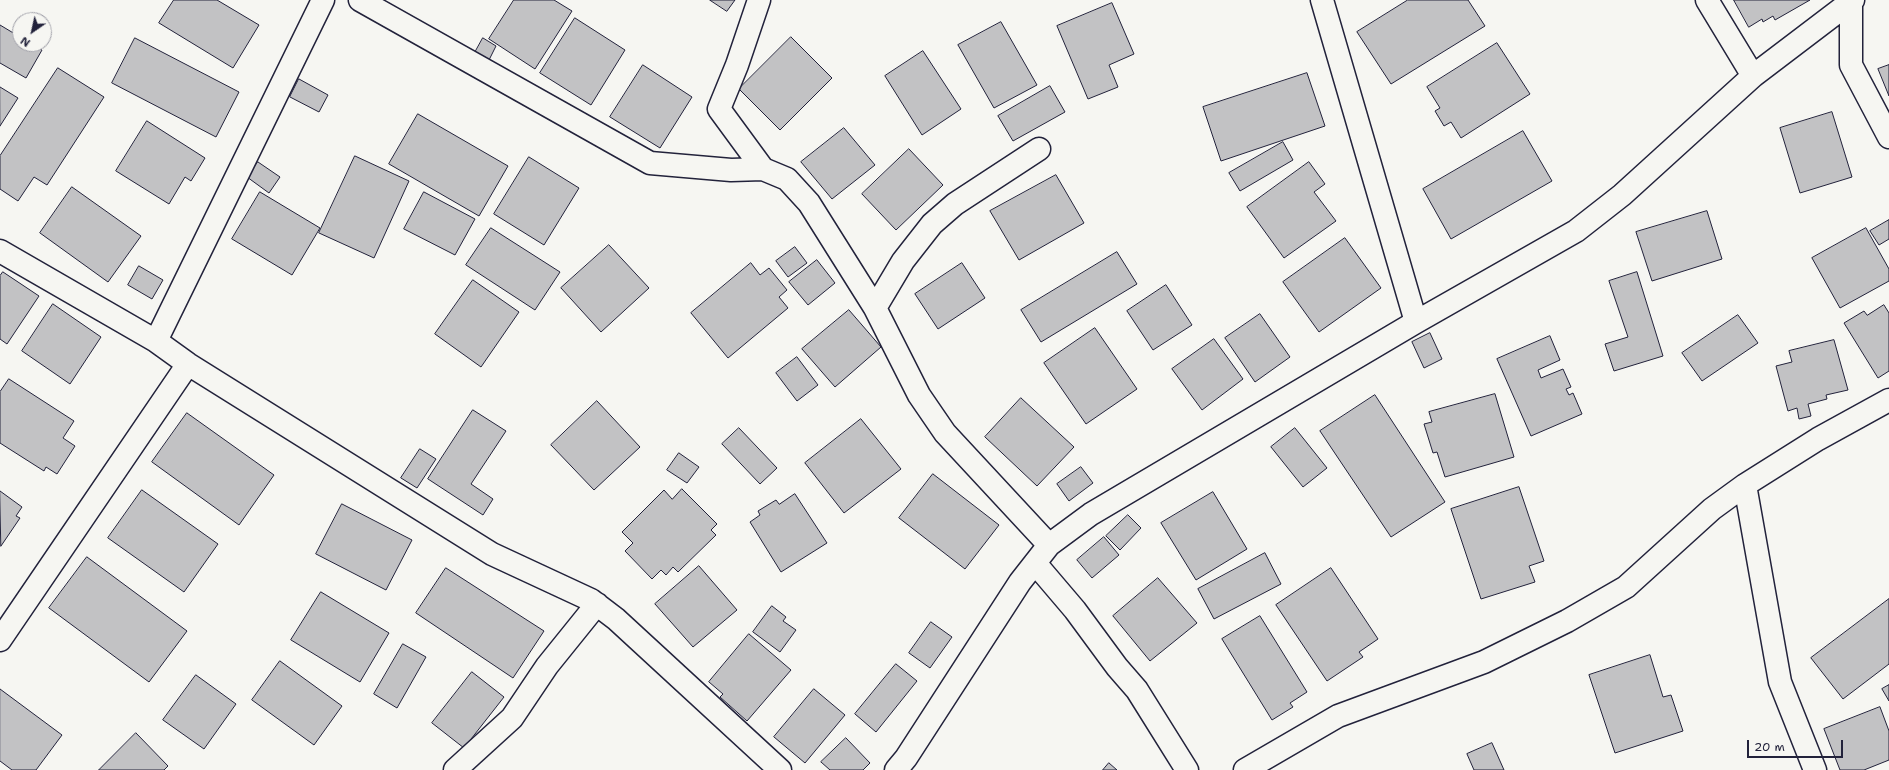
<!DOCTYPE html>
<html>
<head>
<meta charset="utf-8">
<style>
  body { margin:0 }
  #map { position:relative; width:1889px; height:770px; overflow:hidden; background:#f6f6f2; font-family:"Shantell Sans",sans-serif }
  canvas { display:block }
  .north { position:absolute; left:12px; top:12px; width:40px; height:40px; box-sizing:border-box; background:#f6f6f2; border:1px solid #a1a1a9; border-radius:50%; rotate:214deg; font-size:11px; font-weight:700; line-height:16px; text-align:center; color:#22223b }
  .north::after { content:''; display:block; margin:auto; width:14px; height:18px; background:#22223b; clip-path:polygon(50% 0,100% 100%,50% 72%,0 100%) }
  .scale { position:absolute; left:1747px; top:740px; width:96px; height:18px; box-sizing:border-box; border:2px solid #22223b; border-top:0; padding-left:5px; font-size:12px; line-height:14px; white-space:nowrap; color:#22223b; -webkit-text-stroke:3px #f6f6f2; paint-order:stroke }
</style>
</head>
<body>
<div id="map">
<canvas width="1889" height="770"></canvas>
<div class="north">N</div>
<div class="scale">20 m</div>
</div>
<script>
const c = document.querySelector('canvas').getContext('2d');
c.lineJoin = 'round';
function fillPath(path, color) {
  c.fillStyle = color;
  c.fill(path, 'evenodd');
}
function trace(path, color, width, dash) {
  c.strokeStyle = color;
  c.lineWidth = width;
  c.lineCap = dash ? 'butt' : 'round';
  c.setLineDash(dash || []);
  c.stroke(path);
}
const building = new Path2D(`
  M174 0H217L259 25 233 68 159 23Z
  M514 0H554L572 11 535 69 489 39Z
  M710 0H735L727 11Z
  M1408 0H1468L1485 26 1391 84 1357 32Z
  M1734 0H1810L1775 20 1773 16 1763 22 1762 19 1749 27Z
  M1112 3 1134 54 1109 65 1118 87 1088 99 1057 26Z
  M575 18 625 50 591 105 540 73Z
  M1001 22 1037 85 994 108 958 45Z
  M0 25 20 37V44H32L42 50 26 78 0 63Z
  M791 37 832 78 780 130 739 89Z
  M135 38 239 92 216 137 112 83Z
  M483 38 496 46 486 66 472 58Z
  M1497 43 1530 94 1461 138 1451 122 1444 126 1435 111 1440 108 1427 87Z
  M923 51 961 109 922 135 885 76Z
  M643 65 692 97 660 148 610 117Z
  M1889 65V96L1878 69Z
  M58 68 104 97 47 185 34 177 18 201 0 189V156Z
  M1307 73 1325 126 1221 161 1203 107Z
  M299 79 328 95 319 112 290 97Z
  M1050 86 1065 112 1013 141 998 116Z
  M0 87 18 98 0 126Z
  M1832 112 1852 177 1800 193 1780 128Z
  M418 114 508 166 479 216 389 164Z
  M147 121 205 158 191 181 185 177 169 204 116 171Z
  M844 128 875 165 832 199 801 162Z
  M1523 131 1552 181 1451 239 1423 189Z
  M1283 142 1293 160 1240 191 1229 173Z
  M909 149 943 185 896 230 862 194Z
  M355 156 409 181 374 258 319 233Z
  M529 157 579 188 544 245 494 214Z
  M258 162 280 177 269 193 247 177Z
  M1309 162 1325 184 1314 192 1336 221 1284 258 1247 207Z
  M1056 175 1084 223 1019 260 990 211Z
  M72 187 141 236 108 282 40 233Z
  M260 192 320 228 292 275 232 239Z
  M424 192 475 219 455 255 404 229Z
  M1707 211 1722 259 1652 281 1636 232Z
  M1889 220V239L1879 245 1870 231Z
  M491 228 560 272 535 310 466 265Z
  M1866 228 1889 269V281L1840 308 1812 258Z
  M1345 238 1381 288 1319 332 1283 282Z
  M609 245 649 288 601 332 561 288Z
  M795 247 807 263 788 277 776 261Z
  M1117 252 1137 284 1041 342 1021 310Z
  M817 260 835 283 808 305 789 282Z
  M751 263 760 275 769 268 787 290 779 297 788 308 728 358 691 313Z
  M962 263 985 298 938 329 915 294Z
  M139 266 163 280 152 299 128 285Z
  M3 272 39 296 7 344 0 339V276Z
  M1637 272 1663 356 1614 371 1605 344 1628 337 1609 281Z
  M473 280 519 312 481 367 435 334Z
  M1166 285 1192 325 1153 350 1127 311Z
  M53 304 101 337 70 384 22 351Z
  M1884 305 1889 313V371L1878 378 1844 323 1864 311 1867 315Z
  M849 310 881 347 835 387 802 349Z
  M1260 314 1290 357 1255 382 1225 338Z
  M1738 315 1758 343 1702 381 1682 353Z
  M1095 328 1137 389 1086 424 1044 363Z
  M1430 333 1442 359 1424 368 1412 342Z
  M1550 336 1560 360 1538 370 1541 378 1563 369 1571 387 1566 389 1569 395 1573 393 1582 414 1531 436 1497 359Z
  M1214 339 1243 379 1202 410 1172 369Z
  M1834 340 1848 390 1826 395 1827 399 1808 404 1811 416 1799 419 1797 408 1788 411 1776 366 1792 362 1789 351Z
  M797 357 818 385 797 401 776 373Z
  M9 379 74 421 63 438 75 446 57 474 46 467 44 471 0 443V392Z
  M1495 394 1514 457 1445 477 1437 452 1433 453 1424 424 1432 422 1429 412Z
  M1375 395 1445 502 1391 537 1320 431Z
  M1021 398 1074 447 1037 486 985 437Z
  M597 401 640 447 594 490 551 445Z
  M473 410 506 431 471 484 493 499 483 515 428 479Z
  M187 413 274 475 239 525 152 462Z
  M861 419 901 469 844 513 805 463Z
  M739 428 777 468 760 484 722 444Z
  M1295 428 1327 468 1303 487 1271 447Z
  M420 449 436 459 417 488 401 478Z
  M679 453 699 467 687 483 667 470Z
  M1081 467 1093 483 1069 501 1057 484Z
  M933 474 999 525 965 569 899 518Z
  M1519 487 1544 561 1529 566 1535 582 1481 599 1451 509Z
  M682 489 717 524 711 530 716 535 678 572 673 567 666 575 661 570 652 579 625 551 633 543 622 532 664 490 672 499Z
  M142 490 218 544 184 592 108 538Z
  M0 491 22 507 16 516 20 518 1 546Z
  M1213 492 1247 549 1196 580 1161 523Z
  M795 494 827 543 781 572 750 522 760 515 758 511 776 500 779 504Z
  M342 504 412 540 386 590 316 554Z
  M1128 515 1141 528 1120 550 1106 536Z
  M1104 537 1119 555 1092 578 1077 560Z
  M1265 553 1281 584 1214 619 1198 589Z
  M87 557 187 631 149 682 49 608Z
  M699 566 737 610 693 647 655 604Z
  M446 568 544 631 513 678 416 613Z
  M1331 568 1378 639 1359 652 1363 657 1327 681 1276 605Z
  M1158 578 1197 623 1150 661 1113 616Z
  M321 592 389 633 360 682 291 640Z
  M1889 599V664L1843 699 1811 658Z
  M772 606 786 617 783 621 796 630 780 652 753 632Z
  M1260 616 1307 692 1290 703 1293 707 1272 720 1222 639Z
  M931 622 952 637 930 668 909 653Z
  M749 634 791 670 747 721 720 697 723 694 709 682Z
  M403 644 426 657 397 708 374 694Z
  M1650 655 1663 697 1671 695 1683 731 1615 753 1589 675Z
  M280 661 342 706 314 745 252 700Z
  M896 664 917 681 876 732 855 714Z
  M472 672 504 697 464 748 432 723Z
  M196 675 236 704 204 749 163 720Z
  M1889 685V701L1882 689Z
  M0 689 62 735 36 770H12L0 761Z
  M814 689 845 715 805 763 774 737Z
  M1880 707 1889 731V760L1864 770H1840L1824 729Z
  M136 733 168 766 164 770H99Z
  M846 738 870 763 863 770H830L821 762Z
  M1492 743 1504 770H1474L1467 754Z
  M1109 763 1117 770H1103Z`);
fillPath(building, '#c2c2c4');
trace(building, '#22223b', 1);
const minor = new Path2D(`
  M360 0 650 163 731 170 763 169 787 179 809 203 875 308 919 395 945 433 1049 545
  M759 0 737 65 719 109 763 169
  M1322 0 1416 322
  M1707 0 1753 76
  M1851 1V65L1889 137
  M0 251 156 341 188 364 492 554 591 600 616 619 780 770
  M875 308 903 261 932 224 955 204 1039 149
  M156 341 323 0
  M1745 485 1780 682 1815 770
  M1035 563 1075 610 1117 667 1137 690 1187 770
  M0 640 188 364
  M455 770 512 718 547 666 597 604
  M896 770 906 758 1020 582 1049 545 1091 514 1416 322 1576 231 1622 195 1753 76 1853 0
  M1245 770 1338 716 1484 662 1567 621 1626 587 1712 509 1745 485 1818 439 1889 400`);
trace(minor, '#22223b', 25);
trace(minor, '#f6f6f2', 22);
</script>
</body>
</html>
